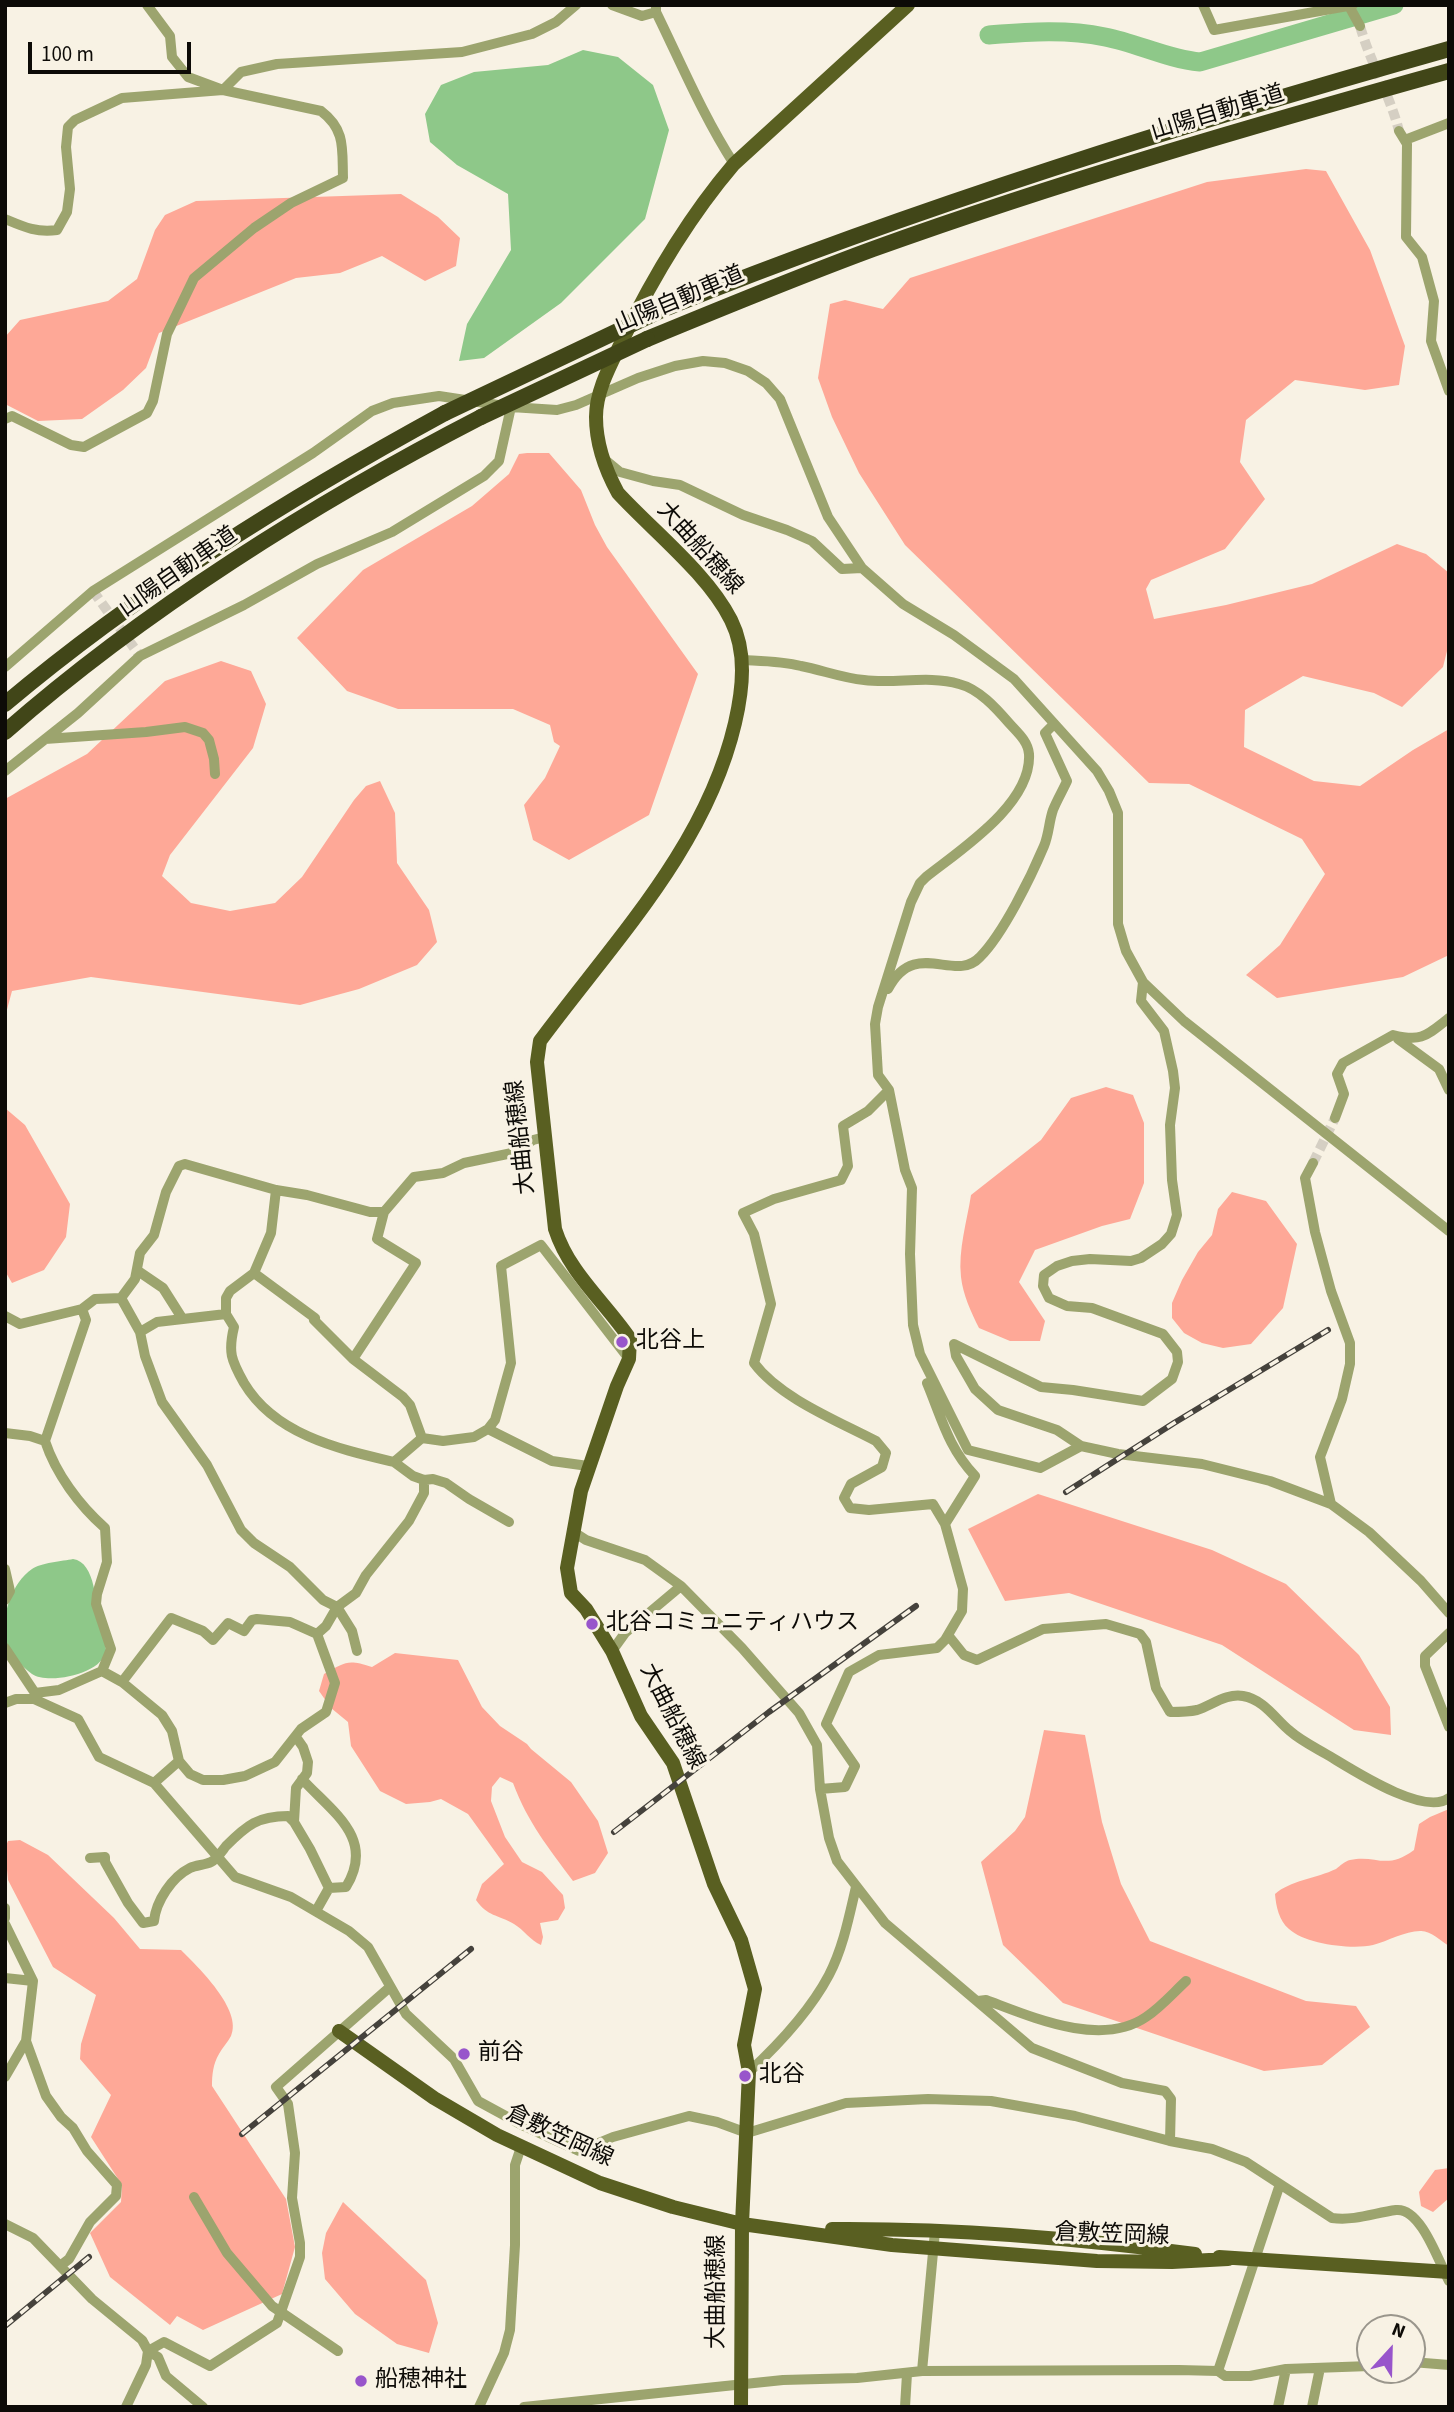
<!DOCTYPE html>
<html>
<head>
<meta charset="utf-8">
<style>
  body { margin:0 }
  #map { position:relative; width:1454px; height:2412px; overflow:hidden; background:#f8f2e4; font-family:"Source Sans 3",sans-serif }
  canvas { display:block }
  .frame { position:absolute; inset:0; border:7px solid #0d0b07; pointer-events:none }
  .north { position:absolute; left:1356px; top:2314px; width:70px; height:70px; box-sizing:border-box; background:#f8f2e4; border:2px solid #9a968c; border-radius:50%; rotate:22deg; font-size:19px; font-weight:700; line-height:28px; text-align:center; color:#0d0b07 }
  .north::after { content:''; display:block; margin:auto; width:24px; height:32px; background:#9855cb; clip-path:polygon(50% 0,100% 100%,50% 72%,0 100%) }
  .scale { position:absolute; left:28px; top:42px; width:163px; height:32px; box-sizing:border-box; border:4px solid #0d0b07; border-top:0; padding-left:9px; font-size:21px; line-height:24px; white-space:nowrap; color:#0d0b07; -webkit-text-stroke:5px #f8f2e4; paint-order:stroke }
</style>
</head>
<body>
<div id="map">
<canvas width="1454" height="2412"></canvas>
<div class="frame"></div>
<div class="north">N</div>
<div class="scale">100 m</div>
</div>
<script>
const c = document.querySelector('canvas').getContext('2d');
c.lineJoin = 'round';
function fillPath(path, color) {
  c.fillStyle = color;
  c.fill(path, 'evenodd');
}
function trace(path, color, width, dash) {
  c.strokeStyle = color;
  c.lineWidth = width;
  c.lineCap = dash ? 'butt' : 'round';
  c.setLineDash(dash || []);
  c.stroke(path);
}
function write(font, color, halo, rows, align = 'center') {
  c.font = font + ' "Source Sans 3","Noto Sans JP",sans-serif';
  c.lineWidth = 6;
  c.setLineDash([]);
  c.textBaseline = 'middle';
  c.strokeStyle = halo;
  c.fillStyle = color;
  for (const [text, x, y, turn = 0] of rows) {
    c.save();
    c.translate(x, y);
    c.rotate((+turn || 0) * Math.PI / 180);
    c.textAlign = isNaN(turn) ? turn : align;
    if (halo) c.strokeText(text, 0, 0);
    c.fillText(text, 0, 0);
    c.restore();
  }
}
fillPath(new Path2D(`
  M1306 169 1326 171 1370 250 1405 346 1399 385 1365 390 1295 380 1246 420 1240 462 1265 499 1225 549 1151 580 1146 589 1154 619 1226 605 1312 584 1397 544 1426 554 1449 573V643L1443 667 1402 707 1374 693 1303 676 1245 710 1244 747 1314 781 1360 786 1413 750 1449 729V955L1403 977 1277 998 1246 975 1280 945 1325 874 1302 839 1189 784 1149 783 905 545 859 473 832 417 818 378 830 304 845 300 883 309 910 278 1207 182Z
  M401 194 438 217 460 238 456 266 425 281 382 256 340 273 296 278 159 333 146 368 123 390 82 419 38 421 5 404V337L20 320 108 301 137 279 155 230 165 215 196 201Z
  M527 453H549L581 490 595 525 607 547 698 674 649 815 569 860 533 840 524 805 545 778 560 746 554 742 550 725 513 709H398L347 691 297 638 363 570 472 506 509 474 519 454Z
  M221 661 251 671 266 704 253 748 170 855 162 876 191 903 230 911 275 903 302 877 354 800 366 786 380 781 395 813 397 863 429 910 437 942 417 965 359 989 300 1005 91 977 12 991 5 1017V799L87 754 165 681Z
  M1106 1087 1133 1095 1144 1123V1183L1130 1219 1102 1226 1035 1250 1019 1282 1045 1321 1040 1341H1010L979 1328C971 1312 963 1295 961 1277 958 1250 967 1221 971 1195L1041 1140 1071 1098Z
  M5 1108 25 1125 70 1204 66 1237 44 1270 12 1283 5 1271Z
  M1232 1192 1266 1201 1297 1244 1283 1308 1251 1344 1223 1348 1202 1343 1184 1333 1172 1318V1303L1182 1280 1198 1252 1212 1235 1218 1209Z
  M1038 1494 1212 1550 1286 1584 1359 1655 1390 1707 1391 1735 1354 1730 1222 1645 1069 1593 1005 1601 968 1529Z
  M395 1653 458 1660 482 1707 500 1726 527 1744 531 1749 571 1782 598 1821 608 1853 595 1873 573 1881C548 1847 528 1823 513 1783L500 1777 492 1787 491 1801 505 1837 522 1862 542 1872 563 1895 565 1908 558 1920 540 1923 543 1937 541 1945C530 1940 524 1930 514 1924 497 1914 488 1917 476 1900L482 1884 504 1864 468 1814 441 1799 430 1802 406 1804 380 1791 351 1746 348 1722 331 1708 319 1691 324 1674C346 1662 347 1659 372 1667Z
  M1044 1730 1085 1735 1102 1822 1121 1884 1150 1941 1306 2001 1356 2006 1370 2027 1322 2065 1264 2071 1063 2003 1003 1945 981 1862 1015 1831 1025 1817Z
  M1449 1809V1946C1441 1941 1430 1930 1420 1931 1405 1931 1388 1941 1373 1945 1352 1950 1305 1944 1289 1929 1279 1921 1276 1906 1275 1894 1289 1881 1317 1878 1336 1869 1340 1866 1345 1861 1350 1860 1376 1854 1386 1871 1414 1850L1419 1824 1430 1817Z
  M20 1840 48 1855 114 1918 140 1949 181 1950C198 1967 243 2010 231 2036 228 2042 222 2048 219 2054 213 2064 212 2075 212 2086L286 2199 295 2247 282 2294 203 2330 177 2316 170 2325 110 2277 90 2233 121 2202 122 2185 91 2137 111 2095 80 2059 81 2044 96 1995 53 1967 8 1880 5 1848 8 1841Z
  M1449 2168V2198L1433 2212 1421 2206 1419 2192 1435 2170Z
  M343 2202 426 2280 438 2323 429 2353 397 2344 355 2314 325 2279 322 2253 326 2233Z`), '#fea897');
fillPath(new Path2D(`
  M583 50 618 57 653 85 669 130 645 219 561 303 484 358 459 361 467 324 511 250 508 194 457 165 430 142 425 114 441 85 474 72 548 65Z
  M73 1559C96 1562 96 1606 99 1624 100 1632 106 1642 106 1650 104 1674 48 1685 32 1674 22 1667 9 1653 6 1641 0 1618 12 1582 32 1569 40 1563 63 1561 73 1559Z`), '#8ec889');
trace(new Path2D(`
  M989 35C1029 32 1066 29 1105 37 1137 43 1167 59 1200 62L1394 5`), '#8ec889', 19);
trace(new Path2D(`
  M1360 26C1370 62 1390 95 1399 131
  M93 591 140 656
  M1313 1163 1335 1118`), '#d5cfc3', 10, [10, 5]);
trace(new Path2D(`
  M612 5 642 16 656 12
  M656 5V12C681 63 703 116 734 164
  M1203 5 1214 30 1353 5
  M1349 6 1360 26
  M1399 131 1407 144 1406 237 1422 257 1434 301 1431 341 1449 391
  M1405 140 1449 123
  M5 219C24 227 37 233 57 230L67 212 70 189 66 147 68 127 75 120 122 98 223 90 241 72 277 64 462 52 532 34 556 22 576 5
  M5 419 12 416 71 445 84 447 147 413 153 401 167 334 194 278 254 228 291 203 343 178C342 149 346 130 321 111L223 90 188 77 172 57 170 36 147 5
  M603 458 620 472 653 481 680 485 743 515 787 530 812 541 842 569 862 568
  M743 660C762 661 782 661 801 666 822 670 842 678 864 680 895 684 929 675 959 684 979 689 996 708 1009 723 1017 732 1028 741 1029 754 1032 804 960 850 926 877L920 883 911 902 878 1007 875 1024 878 1075 889 1090 905 1170 912 1188 910 1254 913 1325 920 1354 968 1450 1040 1468 1081 1446
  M5 667 93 591 313 453 372 411 393 403 439 396 511 407 557 410 576 405 638 378 675 366 703 361 725 363 748 371 766 383 780 399 828 517 862 568 903 604 954 635 1014 679 1097 771 1109 791 1118 813V924L1126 951 1143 982 1184 1021 1449 1231
  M45 739 146 732 185 727 203 733 209 740 214 759 215 774
  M5 771 78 713 140 656 244 605 317 564 392 532 484 476 499 461 511 407
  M1143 982 1141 1001 1164 1031 1173 1071 1175 1088 1170 1125 1172 1180 1177 1215 1171 1234 1162 1244 1141 1258 1131 1261 1090 1259 1072 1261 1057 1266 1044 1275 1043 1286 1049 1298 1067 1306 1092 1308 1163 1334 1177 1352 1178 1362 1172 1379 1143 1401 1073 1390 1041 1387 954 1344 956 1356 975 1389 998 1410 1057 1430 1081 1446 1118 1454 1202 1464 1270 1481 1331 1504 1369 1532 1421 1581 1449 1613
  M888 989C915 937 955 984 980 957 1003 934 1031 877 1044 846 1049 834 1049 821 1053 810 1057 800 1063 790 1067 781L1045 733 1054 724
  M1398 1039 1439 1069 1449 1090
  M1335 1118 1344 1094 1337 1074 1343 1063 1393 1035C1422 1042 1426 1036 1449 1018
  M1313 1163 1305 1178 1315 1232 1331 1291 1350 1343V1364L1342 1399 1320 1457 1331 1504
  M138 1271 163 1288 182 1318
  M254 1273 315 1318 314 1320 353 1359 403 1397 410 1405 422 1438
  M121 1298 140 1332 145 1356 162 1402 207 1465 241 1530 254 1543 290 1567 323 1600 337 1607 352 1631 357 1651
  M226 1314 234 1327C228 1352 231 1360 244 1383 275 1435 339 1449 394 1462
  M5 1316 20 1324 82 1309 95 1299 121 1298 135 1279 140 1253 154 1235 166 1192 179 1166 185 1164 276 1190 307 1195 370 1212H384L414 1177 443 1173 464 1163 512 1153 533 1140 545 1137
  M140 1332 157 1322 226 1314V1298L230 1291 254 1273 271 1233 276 1190
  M353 1359 416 1263 377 1239 384 1212
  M927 1383C942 1419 948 1447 975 1476L945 1524
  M488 1429 552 1461 588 1466
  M5 1433 30 1436 45 1441
  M424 1480 433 1479 446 1483 469 1499 509 1522
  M572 1531 586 1540 645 1560 681 1586 742 1648 799 1713 817 1745 820 1789 829 1838 837 1861 885 1923 1032 2048 1122 2083 1165 2091 1171 2099 1170 2141
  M5 1569 10 1591 5 1600
  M1449 1633 1425 1656V1666L1449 1727
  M317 1634 326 1626 337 1607 356 1593 366 1575 409 1521 424 1493V1480L413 1476 394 1462 422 1438 443 1441 474 1437 488 1429 495 1420 511 1363 501 1266 541 1245 629 1359
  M948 1635 964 1655 977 1660 1043 1629 1106 1624 1140 1634 1146 1642 1156 1688 1170 1712C1180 1712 1188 1712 1197 1710 1212 1705 1227 1693 1243 1696 1265 1700 1275 1719 1290 1731 1300 1740 1314 1747 1326 1754 1350 1768 1423 1817 1449 1798
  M5 1648 35 1693 34 1699
  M612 1651 625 1633 681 1586
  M102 1671 122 1682 162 1715 172 1731 179 1761 190 1774 203 1780H223L245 1776 275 1762 301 1729 326 1712 335 1683 317 1634 290 1622 257 1619 252 1620 244 1631 228 1623 213 1640 203 1631 171 1618 122 1682
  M35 1693 59 1690 102 1671 111 1649 96 1604 97 1594 107 1562 105 1528C79 1505 56 1474 45 1441L86 1320 82 1309
  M5 1703 16 1699H34L78 1719 99 1757 154 1783 235 1877 291 1897 349 1931 368 1947 406 2014 454 2059 478 2101 524 2126 579 2151 613 2137 689 2116 717 2122 747 2133 846 2103 928 2099 991 2101 1075 2116 1170 2141 1212 2149 1246 2162 1332 2218C1355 2221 1374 2213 1396 2210 1421 2207 1439 2263 1449 2281
  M296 1737 303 1747 308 1762 307 1773 296 1788 294 1822 310 1849 329 1888 316 1911
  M302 1779C332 1812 376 1838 346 1887L329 1888
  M154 1783 179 1761
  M820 1789 845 1787 855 1766 826 1724 849 1672 879 1655 937 1648 945 1640 962 1611 963 1589 945 1524 933 1504 869 1510 850 1508 844 1498 851 1484 882 1467 886 1453 876 1441C838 1421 780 1398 754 1363L771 1304 754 1234 743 1213 774 1199 841 1180 848 1166 843 1126 868 1111 889 1090
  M90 1858 105 1857V1862L128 1903 143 1923 154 1921C156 1901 172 1877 190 1868 196 1865 205 1865 211 1862 217 1859 222 1851 226 1846 247 1825 258 1816 288 1816L294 1822
  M5 1908V1918
  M5 1924 33 1981 26 2041 5 2077
  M5 1978 33 1981
  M978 2001 986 2000C1032 2017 1101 2048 1146 2017 1161 2007 1173 1993 1186 1981
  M26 2041 46 2096 61 2117 73 2128 87 2151 117 2185 116 2196 90 2222 69 2259 60 2266
  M749 2072C778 2045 810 2011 829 1975 843 1948 849 1917 856 1887
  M194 2197 227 2253 272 2306 338 2351
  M5 2224 33 2238 92 2299 142 2340 148 2351 158 2357 166 2376 203 2407
  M148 2351 164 2342 210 2366 277 2323 300 2257V2243L292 2198 295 2153 288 2104 276 2087 390 1987
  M1412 2362 1449 2365
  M922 2371 935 2231
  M1218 2371 1280 2184
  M126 2407 146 2365 148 2351
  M479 2407 504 2353 510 2330 515 2245V2165L521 2147
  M524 2407 783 2380 857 2378 922 2371 1179 2370 1218 2371 1225 2376H1250L1286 2369 1370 2366
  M905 2407 907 2374
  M1278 2407 1286 2369
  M1312 2407 1320 2368`), '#9ca46e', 10);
trace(new Path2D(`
  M339 2031 434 2098 497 2135 600 2183 673 2207 742 2224 892 2245 1097 2261 1172 2262 1228 2259
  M832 2229C953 2228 1075 2238 1195 2254
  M1219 2257 1449 2272
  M741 2407 742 2224 749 2072 744 2045 755 1989 741 1940 714 1884 673 1763 641 1716 612 1651 586 1609 571 1593 567 1568 581 1491 617 1386 629 1359 630 1339C605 1302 569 1273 555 1229L537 1062 540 1041C614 941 706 847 735 723 743 688 747 652 731 620 708 574 653 531 618 493 606 471 596 443 596 417 596 390 611 364 622 341 653 277 688 218 734 164L908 5`), '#595f21', 14);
trace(new Path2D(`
  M664 309C920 206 1183 124 1449 49
  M647 339C722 308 797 277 873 249 1062 181 1255 125 1449 71
  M5 704C139 591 291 497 445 413
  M5 732C144 610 316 502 481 417`), '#414618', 16);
const rail = new Path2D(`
  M1066 1492 1174 1423 1328 1330
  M614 1832 769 1712 916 1606
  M242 2134 471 1949
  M5 2326 89 2257`);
trace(rail, '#45423c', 6);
trace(rail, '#f8f2e4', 3.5, [10]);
trace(new Path2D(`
  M445 413 664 309
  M481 417 647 339`), '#414618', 16);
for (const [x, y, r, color] of [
  [622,1342,7,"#9855cb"],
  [592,1624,7,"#9855cb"],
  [464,2054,7,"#9855cb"],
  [745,2076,7,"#9855cb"],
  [361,2381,7,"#9855cb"]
]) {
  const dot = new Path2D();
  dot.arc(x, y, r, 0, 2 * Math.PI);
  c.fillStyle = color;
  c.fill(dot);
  trace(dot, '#f8f2e4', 2.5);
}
write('23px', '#0d0b07', '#f8f2e4', [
  ["山陽自動車道",1218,114,-17],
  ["山陽自動車道",680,301,-23],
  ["大曲船穂線",699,549,48],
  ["山陽自動車道",179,573,-35],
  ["大曲船穂線",522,1137,-96],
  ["大曲船穂線",671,1717,63],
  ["倉敷笠岡線",559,2137,25],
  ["倉敷笠岡線",1112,2236,2],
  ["大曲船穂線",718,2292,-90]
]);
write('23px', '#0d0b07', '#f8f2e4', [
  ["北谷上",636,1342],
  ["北谷コミュニティハウス",606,1624],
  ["前谷",478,2054],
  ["北谷",759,2076],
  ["船穂神社",375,2381]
], 'left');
</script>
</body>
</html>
